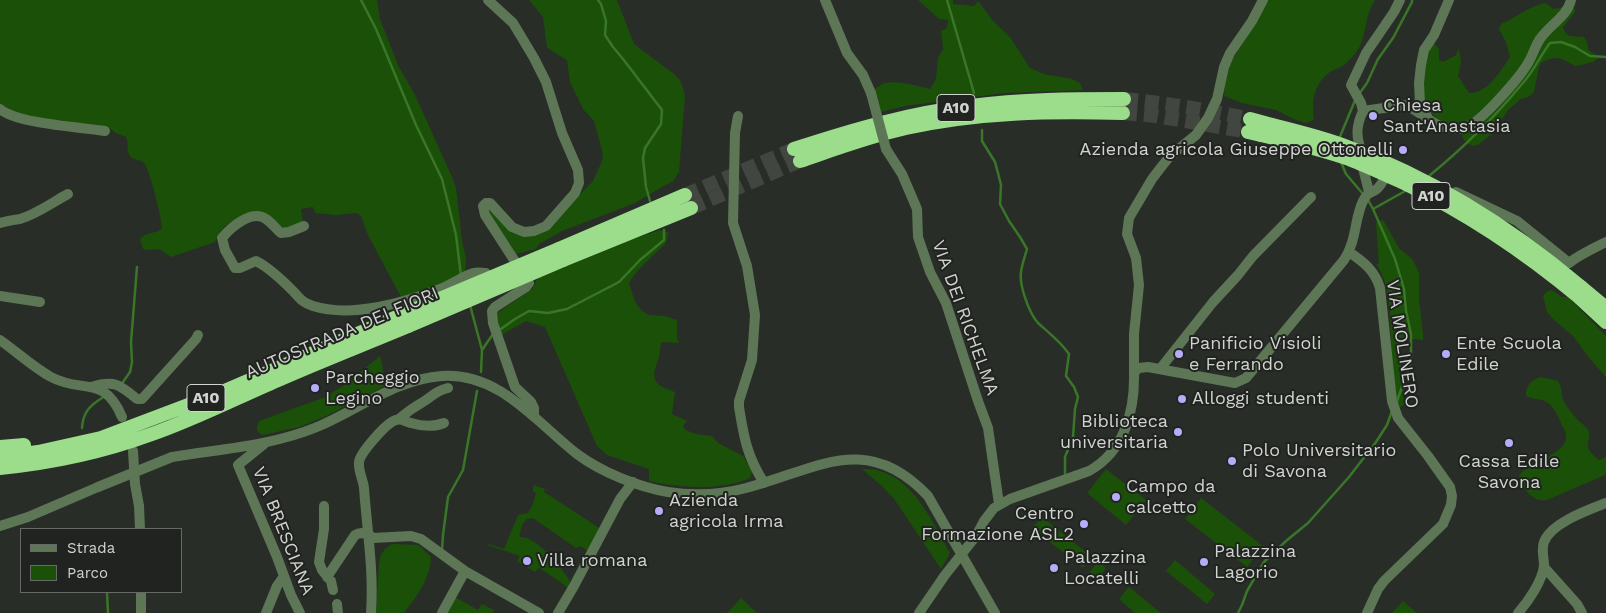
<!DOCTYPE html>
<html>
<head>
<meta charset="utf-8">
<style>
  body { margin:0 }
  #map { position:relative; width:1606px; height:613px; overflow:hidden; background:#292d28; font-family:"Work Sans",sans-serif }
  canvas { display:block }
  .legend { position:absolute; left:20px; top:528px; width:162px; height:65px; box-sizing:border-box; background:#20231f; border:1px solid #676966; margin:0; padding:6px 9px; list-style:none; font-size:15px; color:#d1d3d0 }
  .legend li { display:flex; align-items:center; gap:10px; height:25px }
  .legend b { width:25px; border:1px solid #676966 }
</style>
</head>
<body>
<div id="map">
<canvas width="1606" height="613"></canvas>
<ul class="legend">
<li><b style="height:6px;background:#5c7656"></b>Strada</li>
<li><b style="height:14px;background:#1b5008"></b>Parco</li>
</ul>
</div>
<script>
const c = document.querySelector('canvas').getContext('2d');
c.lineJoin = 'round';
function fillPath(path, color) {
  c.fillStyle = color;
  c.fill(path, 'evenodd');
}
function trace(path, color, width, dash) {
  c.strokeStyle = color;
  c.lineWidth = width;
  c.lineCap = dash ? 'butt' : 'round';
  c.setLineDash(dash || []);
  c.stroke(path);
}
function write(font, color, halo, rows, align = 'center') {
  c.font = font + ' "Work Sans",sans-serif';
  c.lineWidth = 4;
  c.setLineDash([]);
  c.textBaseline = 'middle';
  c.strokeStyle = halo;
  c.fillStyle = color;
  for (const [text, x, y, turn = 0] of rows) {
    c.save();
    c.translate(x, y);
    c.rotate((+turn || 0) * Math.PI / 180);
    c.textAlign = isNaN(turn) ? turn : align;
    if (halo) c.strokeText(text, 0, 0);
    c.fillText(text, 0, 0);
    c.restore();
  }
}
fillPath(new Path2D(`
  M0 0H377L380 19 398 65 415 95 452 177 456 188 462 241 466 259 465 274 402 299 368 235 361 216 357 213 336 215 315 213 313 207 301 209 303 223 293 227 283 228 262 213C239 219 225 218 215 242L171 257 159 249 148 250 143 249 140 239C146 232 155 234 162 229 162 219 150 170 144 163 140 159 134 161 130 156 126 151 129 143 126 137L116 133 109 128C81 124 21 121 0 105Z
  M529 0H617L634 44 674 74 680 80 683 88 685 96 679 172 674 180 635 203 562 231 539 244 536 249 516 254 513 248 489 216 488 208H491L521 235 569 206 593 181 602 161 603 154 594 121 583 109 570 82 567 60 547 48 543 17Z
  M918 0H953V4L974 6 978 1 993 21 1010 37 1030 68 1044 74 1072 79 1080 83 1083 90 1004 93 905 106 881 112 875 89C878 87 882 84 885 83 898 80 918 86 930 89L936 79 938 58 943 49 941 31 947 28 948 20 939 19Z
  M1268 0H1375C1365 14 1367 32 1359 48 1356 53 1349 61 1344 65 1340 68 1334 69 1330 72 1313 85 1312 100 1314 120L1306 123 1296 120 1276 110 1242 103 1224 96 1225 82 1229 66Z
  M1546 3 1553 9 1561 8 1565 6H1572L1575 9V12L1563 27 1564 31 1569 36 1584 37 1587 42 1589 51 1595 54 1597 59 1593 62 1576 66C1562 60 1558 53 1541 63L1539 67 1534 92 1528 97 1521 99 1509 109 1492 134 1478 145 1473 146C1467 144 1461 139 1462 132L1436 118 1429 110 1425 101 1422 91 1425 56 1433 42 1439 49V60L1443 62 1456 55 1459 48 1461 62 1458 76 1469 93C1488 94 1500 71 1510 57L1506 42 1499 29 1501 24C1516 18 1530 5 1546 3Z
  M1383 220 1399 248 1413 260 1419 273V298L1423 335V340L1400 338 1404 405 1399 408C1397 402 1395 395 1393 389 1387 352 1398 296 1376 264L1379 263 1376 223 1378 221Z
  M660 230 669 233C666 237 668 240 665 244 655 254 635 271 629 283L635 302 642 311 649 315 665 316 677 320V339L679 343 661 342 659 357 654 372 655 380 660 386 675 392 672 414 687 421 683 426 685 430 696 434 712 436 718 443 743 456 752 471 750 478C720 491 681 488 649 481V469L607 455 597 446 545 327 526 321 501 335 496 314 532 289 538 278 631 240Z
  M1552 290 1562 297H1568L1606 336V377L1590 359 1573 336 1555 321 1547 312 1543 296 1547 291Z
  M380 356C385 369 378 376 397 380L324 417 299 427 263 435C256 433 256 427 259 421L323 398 343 386Z
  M1541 377 1558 381C1563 389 1561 394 1563 400 1564 403 1577 420 1580 422 1583 425 1586 426 1588 430 1594 442 1578 444 1599 460L1606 457V474L1605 475 1547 500C1533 503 1523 489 1519 476 1529 460 1569 455 1566 434 1565 430 1562 426 1561 423 1558 415 1552 404 1545 401 1538 399 1532 399 1526 396 1525 386 1532 379 1541 377Z
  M862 469C909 467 931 519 950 553L941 569 895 500 882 486Z
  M1106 469 1146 500 1126 525 1087 493Z
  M533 485 545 489 544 492 601 529 588 551 581 546 576 548 533 518 527 519 522 525 519 537C536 535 561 567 570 581L569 589 559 581 539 568 535 572 517 561 520 556 488 545 489 544 504 549 518 515 528 513 532 506 536 493 533 491Z
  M1201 498 1263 546 1247 567 1185 519Z
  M1042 517 1092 557 1083 568 1032 528Z
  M392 544 419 545 431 557C431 577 416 598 404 613H376L379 563 381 554 386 548Z
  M1175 560 1215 594 1207 604 1166 571Z
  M1098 561 1106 568 1097 580 1089 573Z
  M1129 587 1161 613H1135L1119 599Z
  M455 597 478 610 482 604 494 610 492 613H446Z
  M741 598 757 613H727Z
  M1403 601 1417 613H1392Z`), '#1b5008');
trace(new Path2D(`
  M361 0 376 29 416 125 442 179 456 235 461 276
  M598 0 601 4 606 21 605 35 613 47 623 59 662 110 661 124 645 148 643 158 646 187 650 201
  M947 0 974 93
  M1359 94 1367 83 1378 59 1393 38 1412 2V0
  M982 130V141L995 162 998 173 1001 185 1000 204 1009 221 1020 237 1027 249C1025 256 1022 264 1021 272 1019 285 1029 313 1038 323 1049 333 1060 341 1069 354L1066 376 1074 387 1078 397 1075 409 1073 437 1065 457V475
  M1339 139 1356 98
  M1341 162 1346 174 1363 194
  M1429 176C1463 148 1494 118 1522 84 1534 71 1540 56 1550 43L1561 42 1575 47 1590 56 1606 57
  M1367 198 1373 209 1395 259 1404 289 1406 311 1411 334V361L1396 404
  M1373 209 1407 190
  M470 305 482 350 481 372
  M498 331 515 319 529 311 548 313 567 309 619 282 640 260 664 240V230
  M482 350 493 334
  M123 382 130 372 132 362 131 342 137 267
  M82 428C83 413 89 406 102 398
  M442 550 443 535 448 497 463 470 477 391
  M107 592 108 613
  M1238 613 1242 605 1247 591 1264 562 1286 541 1308 523 1349 477 1376 442 1387 425 1392 411`), '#397628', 2.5);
trace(new Path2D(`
  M1124 99C1167 103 1208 110 1250 119
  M1123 113 1156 116 1248 132
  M685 195 794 149
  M691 208 800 161`), '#424641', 14, [14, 7]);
trace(new Path2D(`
  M488 0 513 23 534 58 546 82 562 133 578 170 579 183 575 193 546 226 534 231 524 232 512 227 490 203H486L483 206 485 215 529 283 526 287 495 307 492 311 493 323 515 387 531 402 534 408V417
  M825 0 847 53 863 75 871 93
  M0 109C18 124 80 127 105 131
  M1363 111 1361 103 1351 85 1366 53 1394 12 1400 0
  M738 116 735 133 733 223 747 266 755 315 752 360 739 401V407C744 438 747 456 764 483
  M1428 118 1420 103 1419 83 1421 65 1424 50 1434 35 1449 0
  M886 149 902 174 917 209 918 237 930 272 946 303 978 401 988 428 999 504
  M1361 150C1356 136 1356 126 1363 111L1405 105C1427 114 1436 133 1464 128 1479 125 1520 77 1528 63 1533 55 1535 46 1540 39 1549 25 1567 17 1571 0
  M1361 160 1369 192
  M1456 192 1517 221 1569 263C1579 255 1594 248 1606 242
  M0 223C7 221 13 220 20 219 37 214 53 202 68 194
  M304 226 289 232 281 233C276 229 272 223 266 219 252 209 231 227 222 238L225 250 235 268H240L256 261C268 267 282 280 292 290 300 298 301 302 313 306 351 318 404 303 440 289 451 285 465 275 474 273 478 272 482 273 486 273L492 282
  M1349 252C1364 262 1375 271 1380 288L1392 401 1398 418 1428 456 1450 487 1452 496 1451 505 1443 524 1384 581 1378 589 1367 613
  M0 296 40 302
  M0 340C17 352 33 367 51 377 82 394 104 374 122 417
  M1160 369 1213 302 1238 275 1253 256 1311 197
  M1134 372V334L1139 285 1136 258 1127 234 1129 218 1152 179 1162 166 1170 156 1196 135 1208 118 1217 99 1224 67 1230 53 1252 21 1263 0
  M91 387C114 380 119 384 137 399H142L196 339 198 335
  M399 419C407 412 414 407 423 402 435 395 433 392 448 388
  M264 444 238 465 277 557 291 595 300 613
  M133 451 135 484 139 506 140 529
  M172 457C220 449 271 446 317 427 358 410 396 379 442 376 499 372 536 422 577 454 601 472 638 487 668 492 694 496 720 495 746 488 816 470 866 430 928 496L995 613
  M324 506V529L319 562 322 570 331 581 333 590
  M0 526 28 517 98 487
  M1544 567 1577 604 1582 613
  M465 571 539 613
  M327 577 355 535C362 531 368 534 373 538L411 536 421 539 465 571 442 613
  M141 592V613
  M337 604 338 613
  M266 613 277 586 284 576
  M371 613C374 571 367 530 364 488 363 479 358 471 359 462 360 453 387 422 396 420 401 418 406 422 411 423 421 426 434 427 444 423
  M558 613 574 586 620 499 633 482
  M919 613 945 575 976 536 984 521 994 508 1010 499 1089 471C1125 451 1135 410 1134 372L1139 368 1148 367 1235 383 1246 378 1344 260C1357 240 1354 220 1363 201 1368 191 1370 194 1377 189 1382 184 1387 175 1388 168
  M1518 613C1528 602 1543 580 1544 565 1544 558 1541 549 1544 542 1551 523 1588 510 1606 503`), '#5c7656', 10);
trace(new Path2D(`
  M1250 119 1272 125
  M1248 132 1261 135
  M794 149C852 130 910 113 971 106 1022 99 1073 99 1124 99
  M800 161C835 149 870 136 906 128 978 112 1050 111 1123 113
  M559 249 685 195
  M563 260 691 208
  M1581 287 1606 308
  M1580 298 1606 322
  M0 447 24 445
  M0 457 38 452 101 438 220 393 404 314
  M0 468C52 463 103 452 152 434 195 419 236 398 278 380 321 361 365 344 408 326`), '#9bdd8b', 14);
trace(new Path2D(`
  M871 93 886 149
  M98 487 172 457`), '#5c7656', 10);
trace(new Path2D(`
  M1272 125C1296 131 1321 137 1345 146 1432 178 1510 227 1581 287
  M1261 135C1291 142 1320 149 1349 159 1367 166 1384 174 1402 182 1467 213 1525 252 1580 298
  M404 314 559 249
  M408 326 563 260`), '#9bdd8b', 14);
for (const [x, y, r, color] of [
  [1373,116,5,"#b6acf8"],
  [1403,150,5,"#b6acf8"],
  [1179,354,5,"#b6acf8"],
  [1446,354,5,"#b6acf8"],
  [315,388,5,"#b6acf8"],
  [1182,399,5,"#b6acf8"],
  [1178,432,5,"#b6acf8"],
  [1509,443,5,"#b6acf8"],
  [1232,461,5,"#b6acf8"],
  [1116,497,5,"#b6acf8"],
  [659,511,5,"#b6acf8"],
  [1084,524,5,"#b6acf8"],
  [527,561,5,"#b6acf8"],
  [1204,562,5,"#b6acf8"],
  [1054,568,5,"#b6acf8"]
]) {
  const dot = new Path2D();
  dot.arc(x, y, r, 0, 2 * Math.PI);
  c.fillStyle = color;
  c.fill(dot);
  trace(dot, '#20231f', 2);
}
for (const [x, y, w] of [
  [956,108,38],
  [1431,196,38],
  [206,398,38]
]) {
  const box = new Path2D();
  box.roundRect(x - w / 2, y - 13.5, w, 27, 4);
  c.fillStyle = '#20231f';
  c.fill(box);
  trace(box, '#d1d3d0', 1);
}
write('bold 16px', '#d1d3d0', null, [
  ["A10",956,108],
  ["A10",1431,196],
  ["A10",206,398]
]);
write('18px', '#d1d3d0', '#20231f', [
  ["Chiesa",1383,106],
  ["Sant'Anastasia",1383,127],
  ["Azienda agricola Giuseppe Ottonelli",1393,150,"right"],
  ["Panificio Visioli",1189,344],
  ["e Ferrando",1189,365],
  ["Ente Scuola",1456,344],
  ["Edile",1456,365],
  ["Parcheggio",325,378],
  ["Legino",325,399],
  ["Alloggi studenti",1192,399],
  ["Biblioteca",1168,422,"right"],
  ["universitaria",1168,443,"right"],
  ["Polo Universitario",1242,451],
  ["di Savona",1242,472],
  ["Cassa Edile",1509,462,"center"],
  ["Savona",1509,483,"center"],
  ["Campo da",1126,487],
  ["calcetto",1126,508],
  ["Azienda",669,501],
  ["agricola Irma",669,522],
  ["Centro",1074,514,"right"],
  ["Formazione ASL2",1074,535,"right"],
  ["Palazzina",1214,552],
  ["Lagorio",1214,573],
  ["Palazzina",1064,558],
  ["Locatelli",1064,579],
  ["Villa romana",537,561]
], 'left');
write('18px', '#d1d3d0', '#20231f', [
  ["VIA DEI RICHELMA",965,318,70],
  ["AUTOSTRADA DEI FIORI",342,333,-23],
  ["VIA MOLINERO",1402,344,81],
  ["VIA BRESCIANA",283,531,68]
]);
</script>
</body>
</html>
